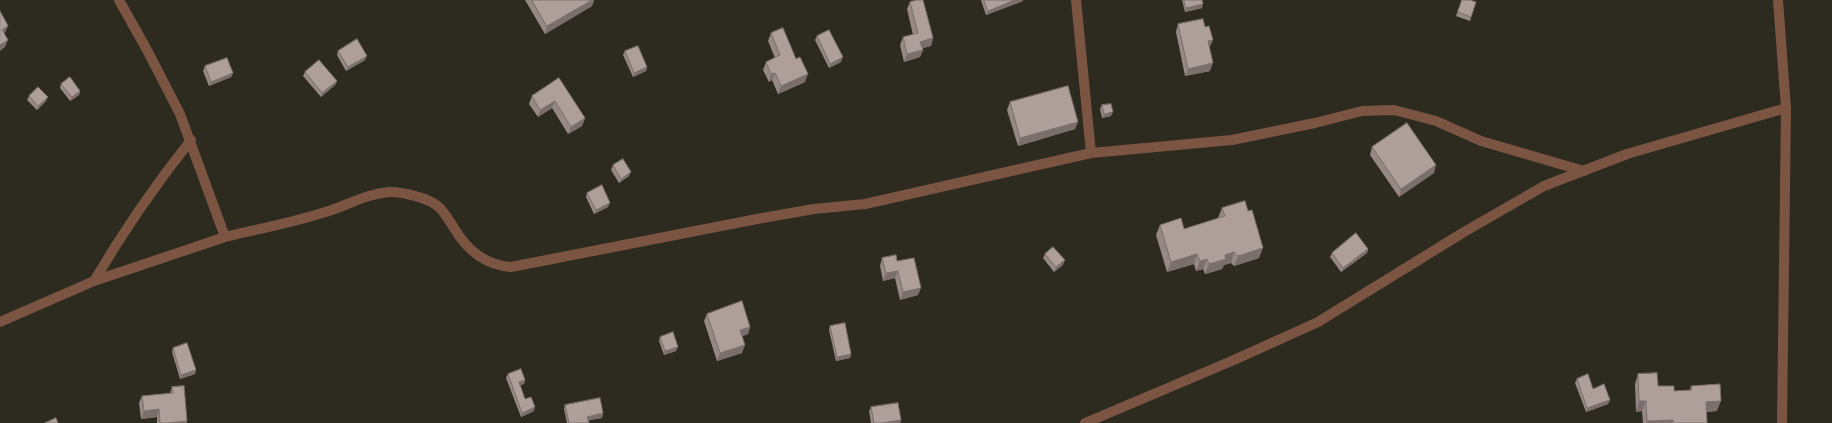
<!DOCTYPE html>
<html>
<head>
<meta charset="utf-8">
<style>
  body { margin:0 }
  canvas { display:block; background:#2d2a20 }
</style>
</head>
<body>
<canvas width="1832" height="423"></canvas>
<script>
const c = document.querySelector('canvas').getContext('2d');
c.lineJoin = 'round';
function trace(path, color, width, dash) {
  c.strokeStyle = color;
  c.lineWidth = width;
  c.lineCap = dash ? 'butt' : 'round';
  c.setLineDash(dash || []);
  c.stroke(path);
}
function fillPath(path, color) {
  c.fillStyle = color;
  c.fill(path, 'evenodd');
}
trace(new Path2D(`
  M1076 0 1091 153
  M225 237C258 229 291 223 322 213 345 207 365 194 389 192 400 191 426 198 435 204 443 209 449 220 454 228 467 250 485 265 511 267L757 219 814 209 865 204 1091 153 1232 140 1315 123 1362 111 1394 110 1436 121 1481 141 1584 171
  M94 281C123 232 155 185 191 140
  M0 322 94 281 225 237 180 114 147 50 119 0
  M1085 423 1234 360 1318 322 1464 232 1544 186 1627 154 1786 108`), '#7b5541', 10);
trace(new Path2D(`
  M1778 0 1786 108 1782 423`), '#7b5541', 10);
fillPath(new Path2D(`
  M525 0H594L592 6 545 34Z
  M981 0H1023V1L986 15Z
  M1182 0H1202V8L1185 12Z
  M1462 0 1476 2 1470 21 1456 16Z
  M910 2 933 38 931 46 922 48 923 50 920 57 904 62 900 45 903 37 913 35 907 9Z
  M1178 24 1210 47V71L1185 76 1176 32Z
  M771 33 805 82 778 94 772 80 769 82 763 70 766 62 775 58 768 41Z
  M817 36 841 62 829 68 815 40Z
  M338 51 365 60 346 71 337 55Z
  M625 51 647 67 646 71 633 77 623 55Z
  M205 66 233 73 231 77 209 86 203 71Z
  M305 72 337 81 335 85 321 97 303 76Z
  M559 78 585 118 582 126 568 134 552 108 538 117 529 104 532 96Z
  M61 84 80 91 79 95 70 101 60 88Z
  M29 96 46 101 37 110 27 100Z
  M1010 102 1075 129 1018 146 1007 110Z
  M1102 105 1111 116 1102 118 1100 109Z
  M1372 147 1434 173 1399 197 1370 155Z
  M613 165 629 176 619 183 611 170Z
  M587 193 608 207 594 214 586 197Z
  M1222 208 1259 258 1234 266 1231 263 1224 265 1222 269 1205 274 1203 269 1196 271 1194 264 1167 272 1156 235 1160 225 1184 229 1218 218Z
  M1368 249 1367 253 1341 272 1330 257 1332 253Z
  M1045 254 1063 265 1054 272 1043 258Z
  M882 258 897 261 918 295 900 300 895 278 883 281 880 266Z
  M707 314 750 327 748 334 742 336V353L717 361 704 321Z
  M830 326 851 354 850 358 836 361 829 330Z
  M660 337 676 351 664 355 659 341Z
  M173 348 196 370 195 374 180 379 172 352Z
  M508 374 525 380 524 384 520 385 525 399 534 411 521 417 506 378Z
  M1638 374 1658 386 1674 391 1690 390 1691 386 1717 411 1707 412V423H1643L1642 411 1636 412 1635 384Z
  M1577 379 1593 389 1608 404 1586 412 1575 383Z
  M172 387 187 421V423H157V417L141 419 139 403 142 396 170 393Z
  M565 405 603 413 602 418 588 420 589 423H567L564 409Z
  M871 407 901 420 900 423H871L869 411Z`), '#968985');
fillPath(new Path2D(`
  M592 0H594L592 6 545 34 547 26Z
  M1015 0H1023V1L986 15 988 11Z
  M1203 4 1202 8 1185 12 1186 8Z
  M8 26 5 33 0 37 2 30Z
  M933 38 931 46 917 50 920 42Z
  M8 40 5 47 0 51V45Z
  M1213 40 1210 47 1208 41Z
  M923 50 920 57 904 62 907 54Z
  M367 56 365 60 346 71 348 67Z
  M843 57 841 62 829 68 830 64Z
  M1213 63 1210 71 1185 76 1188 69Z
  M647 67 646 71 633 77 634 73Z
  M233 73 231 77 209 86 211 82Z
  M775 73 772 80 769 82 771 74Z
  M808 74 805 82 778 94 781 86Z
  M337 81 335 85 321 97 322 93Z
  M80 91 79 95 70 101 72 97Z
  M48 97 46 101 37 110 38 106Z
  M555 101 552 108 538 117 540 110Z
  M1113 112 1111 116 1102 118 1104 114Z
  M585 118 582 126 568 134 571 127Z
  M1078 122 1075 129 1018 146 1020 138Z
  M1436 165 1434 173 1399 197 1401 189Z
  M631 172 629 176 619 183 621 179Z
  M610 203 608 207 594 214 596 210Z
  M1263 248 1259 258 1234 266 1238 256Z
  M1368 249 1367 253 1341 272 1343 268Z
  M1234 252 1231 263 1224 265 1222 269 1205 274 1209 264 1225 255Z
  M1197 254 1194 264 1167 272 1171 262Z
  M1207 259 1203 269 1196 271 1200 261Z
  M1065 260 1063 265 1054 272 1056 267Z
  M898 271 895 278 883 281 886 273Z
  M921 288 918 295 900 300 903 292Z
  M750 327 748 334 737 338 740 330Z
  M745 345 742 353 717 361 720 353Z
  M678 347 676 351 664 355 665 351Z
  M851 354 850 358 836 361 837 357Z
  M196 370 195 374 180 379 181 375Z
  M525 380 524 384 517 386 519 382Z
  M1610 400 1608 404 1586 412 1587 408Z
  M1639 401H1646L1642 411 1636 412Z
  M1721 401 1717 411 1703 412 1706 402Z
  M535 407 534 411 521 417 522 413Z
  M159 409 157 417 141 419 144 411Z
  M603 413 602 418 586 421 587 417Z
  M901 420 900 423H882Z
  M1673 420 1672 423H1646L1647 421Z
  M187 421V423H167Z`), '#7a6f6c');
const building = new Path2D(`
  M532 0H592L547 26Z
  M917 0H923L933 38 920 42 923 50 907 54 903 37 918 33 910 2Z
  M984 0H1015L988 11Z
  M1184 0H1202L1203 4 1186 8Z
  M1462 0H1470L1476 2 1471 17 1458 12Z
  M0 11 8 26 2 30 8 40 0 45Z
  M1203 19 1205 27 1209 26 1213 40 1208 41 1213 63 1188 69 1178 24Z
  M783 28 796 59 800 57 808 74 781 86 775 73 771 74 766 62 780 55 771 33Z
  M829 30 843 57 830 64 817 36Z
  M357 39 367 56 348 67 338 51Z
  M638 46 647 67 634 73 625 51Z
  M227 58 233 73 211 82 205 66Z
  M319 60 337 81 322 93 305 72Z
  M70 77 80 91 72 97 61 84Z
  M559 78 585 118 571 127 555 101 540 110 532 96Z
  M1068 86 1078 122 1020 138 1010 102Z
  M38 87 48 97 38 106 29 96Z
  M1111 104 1113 112 1104 114 1102 105Z
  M1407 123 1436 165 1401 189 1372 147Z
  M623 159 631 172 621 179 613 165Z
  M602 185 610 203 596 210 587 193Z
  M1245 201 1248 211 1252 210 1263 248 1238 256 1234 252 1225 255 1226 259 1209 264 1207 259 1200 261 1197 254 1171 262 1160 225 1181 218 1184 229 1225 216 1222 208Z
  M1356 233 1368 249 1343 268 1332 253Z
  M1053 247 1065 260 1056 267 1045 254Z
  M896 255 897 261 914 258 921 288 903 292 898 271 886 273 882 258Z
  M742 301 750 327 740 330 745 345 720 353 707 314Z
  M845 323 851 354 837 357 830 326Z
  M673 332 678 347 665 351 660 337Z
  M187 343 196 370 181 375 173 348Z
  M521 369 525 380 519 382 525 399 531 397 535 407 522 413 508 374Z
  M1657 373 1658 386H1674V391L1692 390 1691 386 1720 384 1721 401 1706 402 1707 423H1674L1673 420 1647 421 1646 401H1639L1638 374Z
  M1588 374 1593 389 1604 384 1610 400 1587 408 1577 379Z
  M184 386 187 421 167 423H160L159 409 144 411 142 396 173 393 172 387Z
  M600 398 603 413 587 417 589 422 585 423H569L565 405Z
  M898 403 901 420 882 423H874L871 407Z
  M56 418 58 423H45Z`);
fillPath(building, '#ae9f9b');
trace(building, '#7a6f6c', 1);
</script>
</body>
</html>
